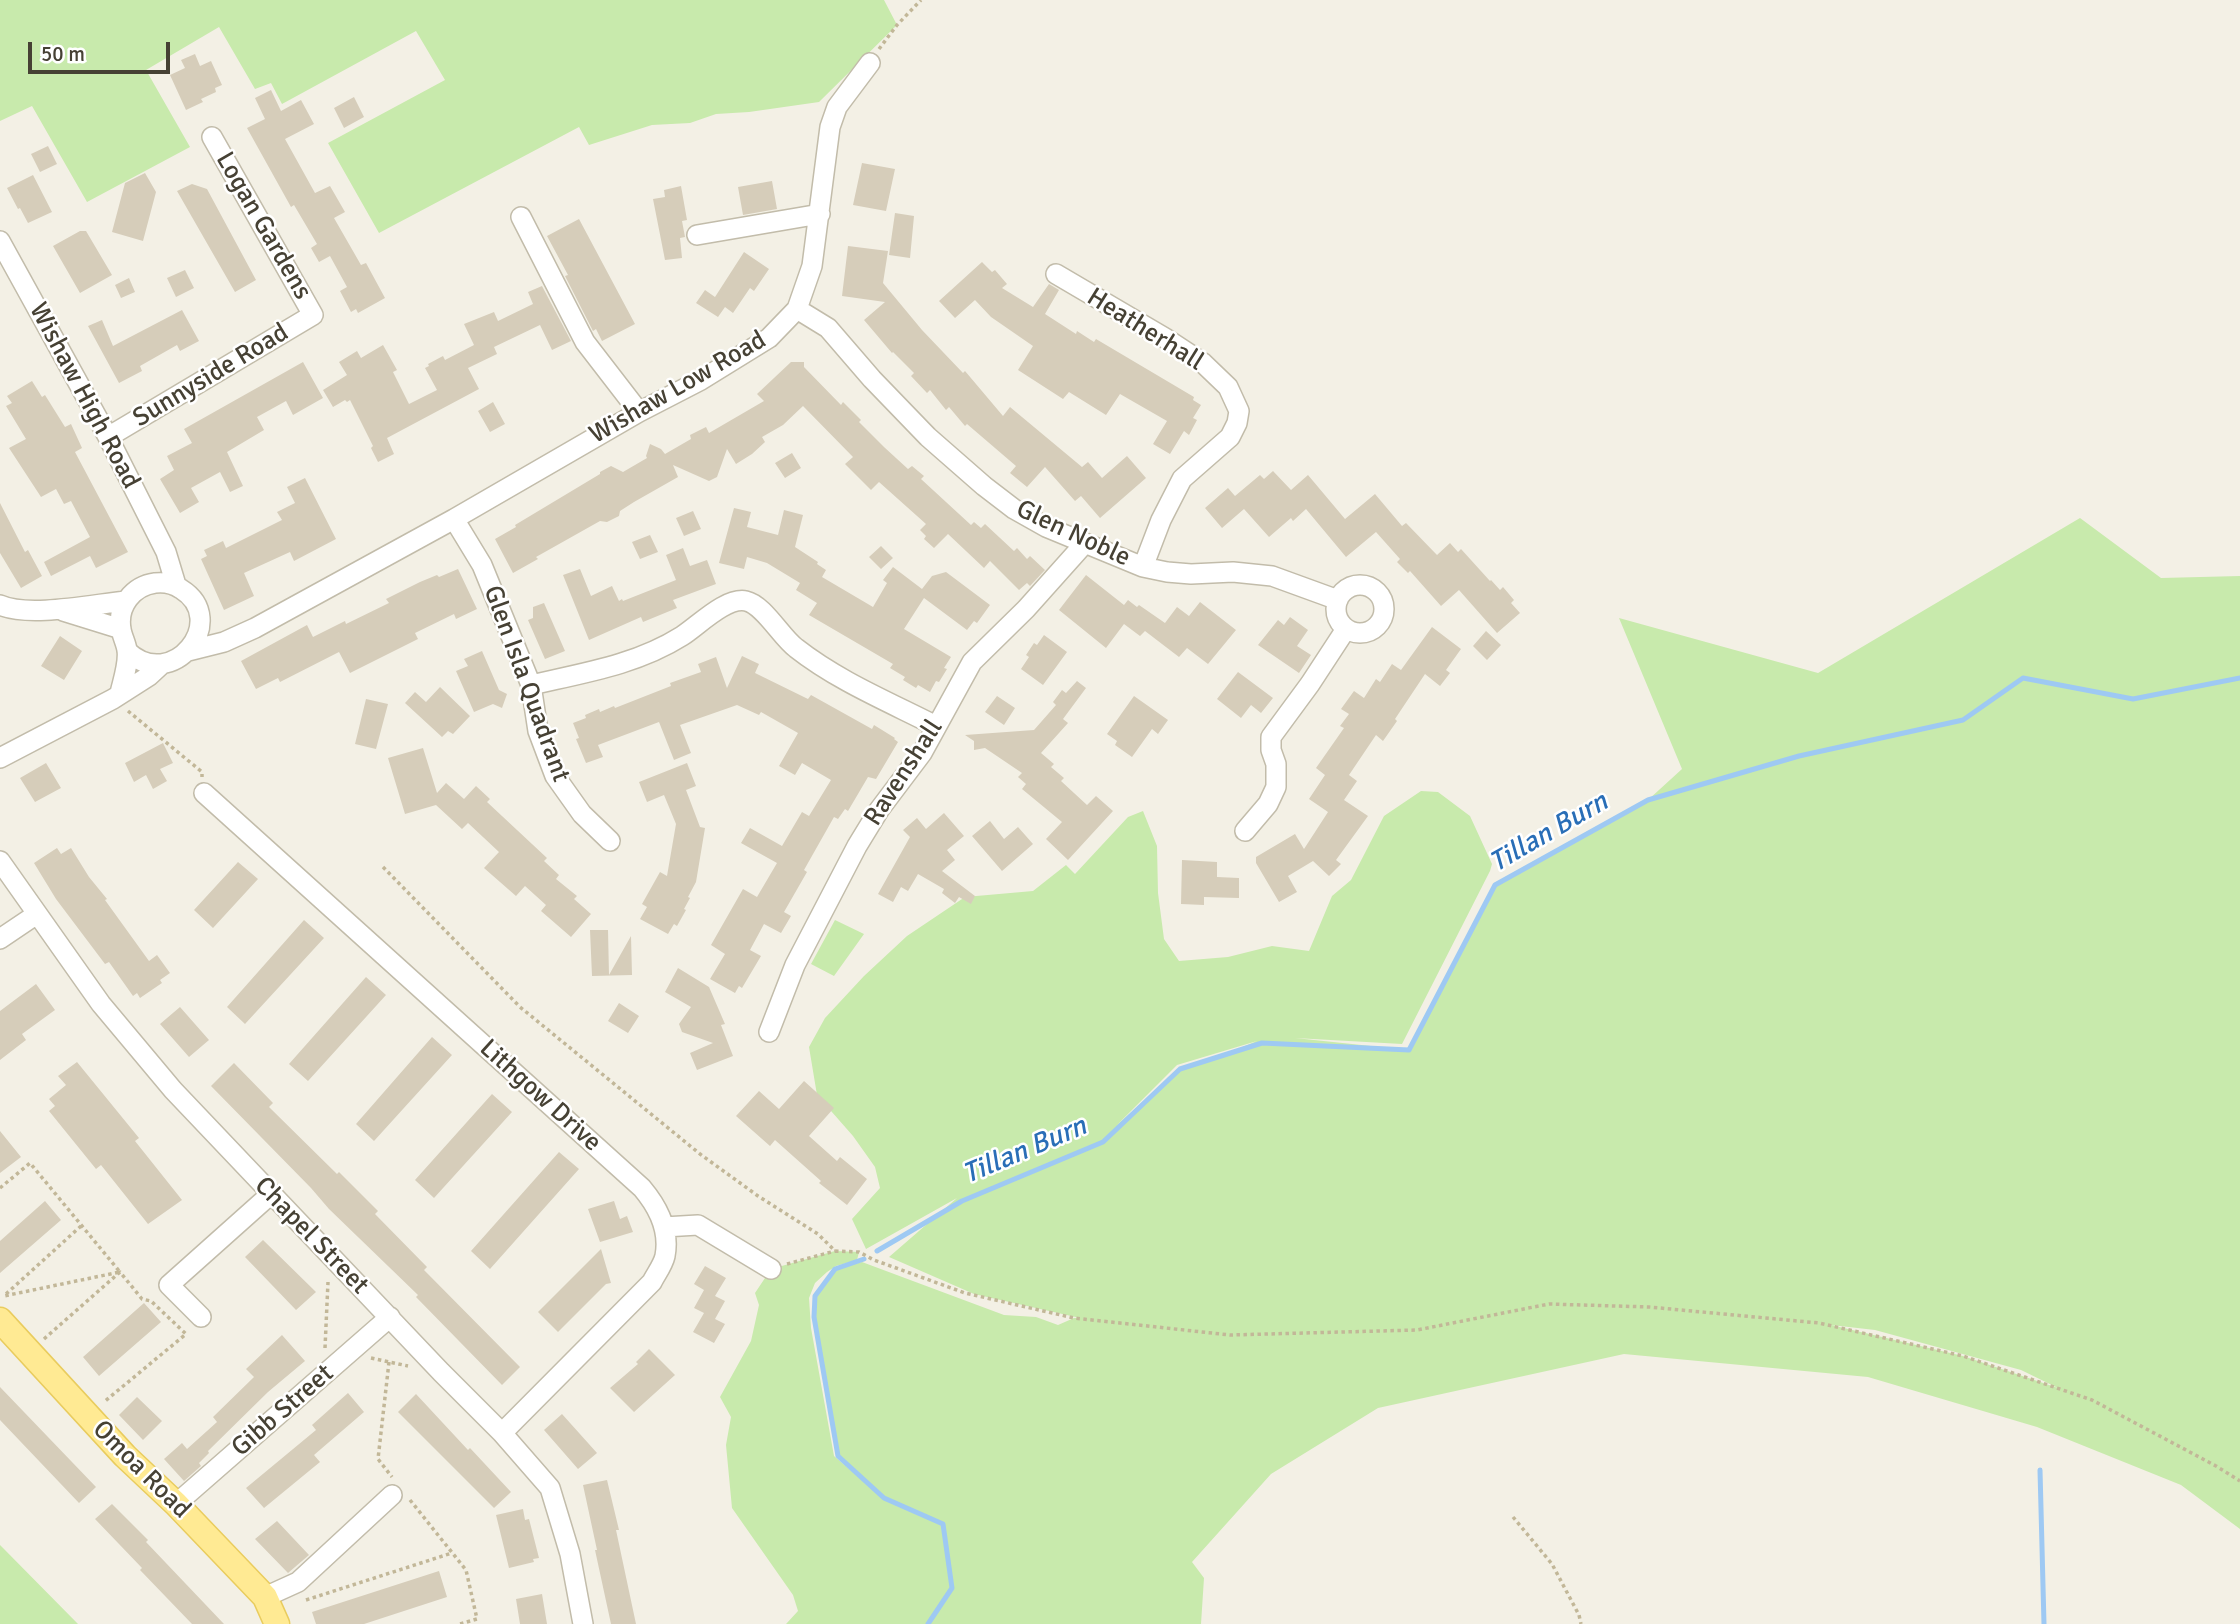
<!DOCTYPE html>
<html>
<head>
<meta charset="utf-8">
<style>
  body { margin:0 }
  #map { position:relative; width:2240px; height:1624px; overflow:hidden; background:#f3f0e5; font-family:Signika,sans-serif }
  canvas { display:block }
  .scale { position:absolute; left:28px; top:42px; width:142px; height:32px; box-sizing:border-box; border:4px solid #464134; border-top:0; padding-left:9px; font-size:21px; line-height:24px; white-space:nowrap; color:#464134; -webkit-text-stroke:5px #fff; paint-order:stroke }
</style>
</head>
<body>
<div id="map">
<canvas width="2240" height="1624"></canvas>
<div class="scale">50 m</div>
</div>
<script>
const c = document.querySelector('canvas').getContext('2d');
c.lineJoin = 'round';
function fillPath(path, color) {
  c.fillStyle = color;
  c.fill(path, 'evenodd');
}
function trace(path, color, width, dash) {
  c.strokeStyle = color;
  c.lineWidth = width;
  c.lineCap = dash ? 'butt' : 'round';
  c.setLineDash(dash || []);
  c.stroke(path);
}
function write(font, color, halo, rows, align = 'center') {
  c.font = font + ' Signika,sans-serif';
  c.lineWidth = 5;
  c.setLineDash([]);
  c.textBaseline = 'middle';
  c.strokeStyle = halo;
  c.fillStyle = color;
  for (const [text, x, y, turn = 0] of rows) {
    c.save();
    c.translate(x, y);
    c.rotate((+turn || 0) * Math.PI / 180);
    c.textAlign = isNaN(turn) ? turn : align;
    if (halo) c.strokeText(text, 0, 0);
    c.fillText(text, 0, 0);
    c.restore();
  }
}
fillPath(new Path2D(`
  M0 0H884L897 25 819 102 749 112 716 114 690 123 652 125 589 145 579 127 379 233 328 143 445 80 416 31 282 104 271 83 255 89 219 27 146 70 190 147 87 202 32 106 0 121Z
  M2080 518 2161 578 2240 576V1529L2181 1485 2037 1427 1868 1377 1624 1354 1378 1408 1271 1474 1192 1562 1204 1578 1201 1624H929L933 1618 928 1624H786L798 1611 793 1595 732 1508 726 1445 731 1417 720 1397 751 1341 759 1305 755 1293 771 1269 835 1251 859 1252 857 1260 836 1266 827 1272 815 1283 809 1298 811 1328 834 1456 861 1479 838 1456 814 1317 815 1294 837 1268 862 1262 1004 1315 1036 1317 1058 1325 1074 1318H1080L974 1294 889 1257 957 1198 866 1249 852 1219 880 1188 875 1167 853 1136 817 1095 809 1047 825 1018 864 976 907 936 965 897 1033 891 1066 865 1075 874 1128 817 1143 811 1157 846 1158 893 1164 939 1179 961 1228 957 1272 946 1309 951 1332 896 1351 880 1384 816 1421 791 1438 792 1470 816 1492 864 1490 871 1402 1044 1295 1038 1409 1050 1495 885 1648 800 1682 769 1619 618 1818 673ZM1257 1041 1206 1062 1180 1069 1117 1125 1177 1065ZM1831 1325 1875 1330 2021 1370 2058 1388 1963 1356Z
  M835 920 864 934 834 976 811 964Z
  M0 1545 4 1549 78 1624H0Z`), '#c8eaac');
trace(new Path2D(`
  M877 1251 962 1201 1103 1142 1180 1069 1262 1043 1409 1050 1495 885 1648 800 1799 756 1963 720 2023 678 2133 699 2240 678
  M864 1259 835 1269 815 1296 814 1317 838 1456 884 1498 943 1524 952 1588 928 1624
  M2040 1470 2044 1624`), '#9ec9f3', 5);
fillPath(new Path2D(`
  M195 54 200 66 211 61 222 85 215 88 216 92 201 99 203 102 186 110 170 75 185 68 181 60Z
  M271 90 281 111 301 100 314 124 285 139 315 193 330 186 345 212 334 218 361 265 366 263 385 298 358 313 356 309 351 312 340 291 347 287 330 256 319 262 311 248 317 244 294 205 291 207 247 128 265 119 255 98Z
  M354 97 364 117 344 128 334 108Z
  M48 146 57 164 40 172 31 154Z
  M862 163 895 169 886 211 853 205Z
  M145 173 156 192 143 241 112 232 125 183Z
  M33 175 52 212 28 223 20 208 18 209 7 188Z
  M772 181 777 209 743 215 738 187Z
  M192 184 207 189 256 280 235 292 177 191Z
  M681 186 687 220 682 221 685 237 680 238 682 258 665 260 653 199 665 197 664 190Z
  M895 213 914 216 910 258 889 255Z
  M579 219 635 324 602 341 596 329 593 331 565 276 568 275 547 236Z
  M80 231H86L112 275 80 293 53 246Z
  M848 246 888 251 883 283 922 330 963 373 965 371 1003 416 1010 407 1082 467 1088 462 1102 478 1127 456 1146 478 1100 518 1081 496 1075 501 1045 467 1027 487 1010 473 1016 466 967 424 965 426 949 407 946 410 930 390 927 393 911 376 914 373 893 352 892 353 864 320 885 302 842 296Z
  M744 252 769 269 754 291 750 288 733 313 725 307 718 317 696 303 705 290 715 297Z
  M982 262 992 272 995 270 1007 284 1002 288 1033 307 1049 284 1059 290 1045 314 1076 334 1077 331 1094 342 1096 339 1194 397 1193 400 1201 405 1193 418 1197 420 1189 435 1184 431 1170 454 1153 444 1167 421 1120 394 1106 415 1069 392 1063 399 1018 370 1033 346 991 317 975 300 955 318 939 301Z
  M185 270 194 288 176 297 167 278Z
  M129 278 135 292 121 298 115 285Z
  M542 286 571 341 552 350 540 325 494 347 497 354 468 368 479 389 387 438 394 454 378 462 371 448 373 446 350 400 347 402 345 400 333 407 323 390 347 375 339 362 357 351 361 358 383 345 397 370 393 372 409 404 437 390 425 368 429 366 428 364 443 356 445 360 474 345 464 324 494 312 498 321 533 304 528 292Z
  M182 310 199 341 180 351 177 345 140 366 142 371 119 383 88 326 102 320 113 346Z
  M303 362 323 398 293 415 286 401 257 417 264 430 227 452 243 486 230 492 220 472 191 488 199 502 180 513 160 479 174 470 167 456 192 443 184 429Z
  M791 362H804V367L841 405 843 402 861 420 859 422 884 447 908 469 912 466 924 476 921 479 971 525 974 522 981 528 985 524 1014 551 1017 548 1027 559 1030 556 1045 570 1030 586 1027 583 1019 590 990 561 984 568 948 534 934 548 924 539 926 536 920 530 926 524 879 482 871 490 845 464 853 457 803 406 783 425 762 437 765 442 752 454 736 464 727 449 717 477 709 481 673 465 678 477 634 502 620 511 619 516 607 522 600 521 536 557 538 559 513 573 495 539 516 527 515 525 600 474V472L611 466 623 472 647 458 646 456 650 444 661 449 665 454 691 439 690 435 706 427 709 433 764 401 757 394Z
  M32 381 42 397 45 395 65 427 71 424 82 448 75 452 128 552 96 568 90 556 51 576 44 562 90 537 71 501 64 504 56 489 41 497 9 448 26 439 6 406 12 403 7 396Z
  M493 402 505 424 490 432 478 411Z
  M792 453 801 468 785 478 775 463Z
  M1273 471 1291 490 1308 475 1345 519 1375 494 1402 526 1406 523 1437 555 1450 543 1458 552 1461 549 1490 581 1491 580 1500 590 1503 587 1514 600 1511 603 1520 613 1497 633 1459 590 1441 606 1410 571 1408 573 1397 562 1400 559 1376 532 1346 557 1306 509 1293 521 1291 518 1269 537 1244 509 1222 528 1205 508 1228 488 1235 496 1260 475 1264 479Z
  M305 478 336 539 294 561 290 552 244 573 254 596 224 610 201 559 207 556 204 550 223 541 226 548 282 520 277 512 295 503 287 487Z
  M0 503 25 552 28 550 42 576 21 588 0 553Z
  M734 508 751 512 747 527 778 535 784 510 803 515 795 547 818 562 817 564 826 570 822 577 873 607 887 583 883 580 893 567 922 589 932 576 946 572 990 605 977 623 974 621 967 630 924 598 904 629 951 657 944 668 947 669 939 682 936 681 930 692 918 685 916 688 903 680 905 677 890 668 893 664 809 615 817 603 796 590 800 583 767 563 747 557 744 569 719 563Z
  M693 511 701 529 684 536 676 518Z
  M650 535 658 552 640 559 632 542Z
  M881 546 893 558 881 569 869 557Z
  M683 548 690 566 707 560 716 584 673 600 677 608 643 622 641 617 589 640 563 575 580 569 591 596 612 586 619 601 622 599 623 601 676 580 666 555Z
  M458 569 477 609 456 619 454 614 415 633 418 639 350 673 339 652 280 682 278 678 256 689 241 661 307 625 313 637 345 621 346 624 389 603 386 599 420 582 437 575 439 577Z
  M1086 575 1124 605 1128 600 1137 607 1139 605 1165 623 1177 607 1189 616 1200 602 1236 630 1208 664 1187 648 1179 657 1145 631 1140 636 1124 624 1106 648 1059 610Z
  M544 603 565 651 545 659 528 620 533 618V607Z
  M1290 617 1308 630 1297 646 1311 655 1299 673 1258 645 1278 620 1284 625Z
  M1432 627 1461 649 1446 670 1450 673 1440 686 1425 674 1395 719 1397 721 1383 741 1376 735 1349 775 1357 781 1344 800 1368 816 1336 860 1341 864 1329 876 1313 861 1288 876 1297 892 1279 902 1256 863V857L1295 834 1304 849 1328 812 1309 799 1325 775 1316 768 1344 728 1340 726 1349 714 1341 709 1354 691 1364 698 1376 679 1380 682 1392 664 1401 670Z
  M1486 631 1501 645 1487 660 1473 646Z
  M1044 635 1067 652 1043 685 1021 669 1029 657 1026 655 1034 643 1037 645Z
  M60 636 82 651 64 680 41 666Z
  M482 651 499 690 507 694 502 708 493 704 474 712 456 671 468 666 464 659Z
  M742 656 759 664 755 673 808 699 811 695 872 729 874 725 895 738 894 739 898 742 876 779 868 777 848 811 845 809 838 819 834 817 804 870 807 872 784 912 791 916 781 933 764 924 750 950 761 956 742 988 739 986 735 993 710 979 725 954 711 945 743 889 757 897 777 863 741 843 750 828 782 846 802 812 809 816 831 780 802 763 795 775 779 766 798 733 761 712 759 715 737 705 680 725 691 753 674 760 659 722 598 745 603 757 586 763 576 739 579 738 573 723 586 718 585 715 599 709 600 712 614 706 615 708 671 686 670 683 701 672 698 664 716 657 727 688Z
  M1238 672 1273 698 1261 713 1251 705 1241 718 1217 699Z
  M1077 681 1086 688 1063 719 1068 723 1041 753 1054 764 1051 767 1064 778 1061 781 1087 805 1096 796 1113 811 1068 860 1046 839 1062 822 1022 789 1026 784 1018 777 1022 773 985 748 974 750V741L965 735 1034 730 1056 705 1053 702 1062 690 1066 693Z
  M440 687 470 716 453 734 448 731 442 737 405 703 415 692 426 702Z
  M997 696 1015 708 1004 725 985 712Z
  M1134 696 1168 720 1158 734 1152 729 1132 757 1115 745 1117 741 1107 734Z
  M366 699 388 704 376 749 355 744Z
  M163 743 173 763 160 769 167 781 153 789 146 775 134 782 125 763Z
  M423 748 437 793 446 783 464 799 476 786 490 799 487 802 547 858 544 861 559 875 556 879 577 896 574 899 591 914 571 937 541 911 546 905 525 886 516 896 484 868 499 852 468 823 462 829 436 805 405 814 388 758Z
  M46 763 61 788 35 802 20 778Z
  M687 763 696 786 686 790 700 827 705 828 696 882 688 897 690 898 684 909 686 910 677 926 674 924 668 934 640 919 647 907 642 904 660 872 667 876 676 824 664 795 647 802 639 782Z
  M944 813 964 836 947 850 955 860 942 871 975 896 971 904 959 897 955 903 942 893 944 889 918 874 908 891 901 887 893 902 878 894 910 837 903 830 917 818 926 829Z
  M990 821 1004 839 1018 827 1033 844 1002 871 972 836Z
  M57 848 61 854 71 848 89 877 107 899 105 900 149 961 157 955 170 973 160 980 162 983 140 998 137 993 133 996 109 962 105 964 56 899 34 863Z
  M1182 860 1217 862V877L1239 878V898L1204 897V905L1181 904Z
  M238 862 258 879 213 928 194 910Z
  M304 920 324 938 245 1024 227 1007Z
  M590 930H608L609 975 631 936 632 975 592 976Z
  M678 968 709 987 725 1024 721 1025 733 1056 697 1070 690 1053 713 1043 682 1032 679 1024 691 1007 665 992Z
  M366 977 386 995 308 1081 289 1064Z
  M36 984 55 1010 22 1034 26 1040 0 1060V1011Z
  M619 1003 639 1016 628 1033 608 1021Z
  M180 1007 209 1040 189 1057 160 1024Z
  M432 1037 452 1055 374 1141 356 1124Z
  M77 1062 139 1138 135 1141 182 1200 148 1224 101 1165 96 1169 49 1111 55 1106 49 1099 66 1085 58 1076Z
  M234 1063 273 1103 269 1107 337 1174 339 1172 378 1211 375 1214 427 1267 424 1270 520 1367 502 1385 416 1297 418 1295 329 1209 311 1188 211 1086Z
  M804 1081 834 1108 809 1136 837 1161 840 1157 867 1179 847 1205 819 1183 821 1181 775 1140 770 1146 736 1116 759 1091 779 1109Z
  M492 1094 512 1112 434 1198 415 1180Z
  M0 1131 21 1157 0 1173Z
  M559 1152 579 1169 490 1269 471 1251Z
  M45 1201 61 1220 0 1273V1241Z
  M614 1201 620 1219 627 1216 633 1232 600 1242 588 1209Z
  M263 1240 316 1292 296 1310 245 1257Z
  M601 1249 611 1283 606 1284 558 1332 538 1312Z
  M705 1266 726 1278 715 1296 725 1301 715 1319 705 1314 725 1324 714 1343 693 1332 704 1313 694 1308 704 1290 694 1284Z
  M144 1303 161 1322 99 1376 83 1357Z
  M282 1335 305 1361 268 1392 208 1451 209 1453 199 1463 201 1466 184 1481 164 1459 182 1443 187 1449 217 1422 213 1417 254 1377 246 1369Z
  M649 1349 675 1375 634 1412 610 1388 638 1364 636 1362Z
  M0 1387 96 1487 79 1503 0 1420Z
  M348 1393 364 1412 314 1455 320 1462 264 1508 246 1488 316 1430 312 1425Z
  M416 1394 468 1450 470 1448 511 1492 494 1508 398 1412Z
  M137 1397 162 1421 143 1440 119 1415Z
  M562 1414 597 1453 578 1469 544 1430Z
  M607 1480 619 1530H616L636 1624H611L595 1550H597L583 1485Z
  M112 1504 148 1540 146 1542 224 1624H192L140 1570 142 1568 95 1519Z
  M523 1509 525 1520 529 1519 539 1558 533 1559 534 1562 509 1568 496 1515Z
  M277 1521 309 1555 288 1573 255 1539Z
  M439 1571 447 1597 364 1624H316L312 1612Z
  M542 1594 547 1624H520L516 1599Z`), '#d6cdba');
const minor = new Path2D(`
  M521 217 585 342 639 412
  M697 235 820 214
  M0 241 108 437 166 552 176 585
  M1056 274 1165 338 1203 363 1228 387 1239 411 1237 423 1230 437 1182 479 1161 520 1143 567
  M797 309 828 328 872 379 928 437 984 486 1014 509 1046 527 1143 567 1167 572 1191 574 1233 572 1272 576 1338 600
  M108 437 313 315 212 137
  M454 519 482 565 531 685 538 731 555 776 582 814 610 841
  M1336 609a24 24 0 1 1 48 0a24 24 0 1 1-48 0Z
  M0 605C29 618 94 604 126 601
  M63 611 121 629
  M188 651 224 642 255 628 454 519 639 412 701 380 769 338 797 309 812 266 830 127 837 107 870 63
  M531 685C583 673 636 665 682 636 699 625 726 597 746 601 764 605 781 637 796 648 838 681 889 702 936 726
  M120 693C123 680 129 663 127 650 126 643 122 636 121 629 117 606 133 586 155 583 164 582 174 584 181 589 231 620 172 694 127 651
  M0 758 113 699 149 676 162 664
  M204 793 642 1188C658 1207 670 1230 665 1256 663 1265 656 1274 652 1282L502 1433
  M1245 831 1268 804 1276 787V764L1271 750V737L1310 684 1346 629
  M0 861 101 1004 173 1090 441 1372 502 1433 550 1488 570 1554 583 1624
  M0 939 37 914
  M769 1032 795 965 857 846 879 810 922 753 972 662 1026 609 1085 543
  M664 1227 698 1225 771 1269
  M201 1317 169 1285 271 1194
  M176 1504 390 1317
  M265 1597 298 1582 392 1495`);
const major = new Path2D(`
  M0 1320 125 1456 176 1504 265 1597 277 1624`);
trace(minor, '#c2bcaa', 22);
trace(major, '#e9cc5e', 27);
trace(new Path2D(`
  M879 49 897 25 921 0
  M128 711 202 772V777
  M383 867 520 1007 700 1154 758 1196 818 1234 835 1251 859 1252 874 1260 965 1293 1074 1318 1230 1335 1417 1330 1549 1304 1649 1307 1819 1323 1963 1356 2092 1400 2216 1466 2240 1481
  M0 1188 30 1163 120 1272 4 1296
  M787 1264 835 1251
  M6 1294 81 1226
  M44 1339 120 1272 142 1299 151 1301 186 1334 104 1402
  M325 1348 328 1282
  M371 1358 408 1366
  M389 1362 378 1459 392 1477
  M410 1500 466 1570 477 1619 460 1624
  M1513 1517 1552 1564 1579 1615 1581 1624
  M306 1600 452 1553`), '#c2b798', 3.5, [3.5, 3.5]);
trace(minor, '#fff', 19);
trace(major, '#ffea93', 24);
write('26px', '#464134', '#fff', [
  ["Logan Gardens",263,226,60],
  ["Heatherhall",1145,330,32],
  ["Sunnyside Road",211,376,-31],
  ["Wishaw Low Road",678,388,-30],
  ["Wishaw High Road",84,396,62],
  ["Glen Noble",1073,534,25],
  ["Glen Isla Quadrant",526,684,70],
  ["Ravenshall",904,773,-57],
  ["Lithgow Drive",540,1096,42],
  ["Chapel Street",311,1236,46],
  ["Gibb Street",283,1411,-41],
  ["Omoa Road",141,1470,45]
]);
write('italic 28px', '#296eb7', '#fff', [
  ["Tillan Burn",1549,833,-30],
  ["Tillan Burn",1025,1151,-23]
]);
</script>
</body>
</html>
